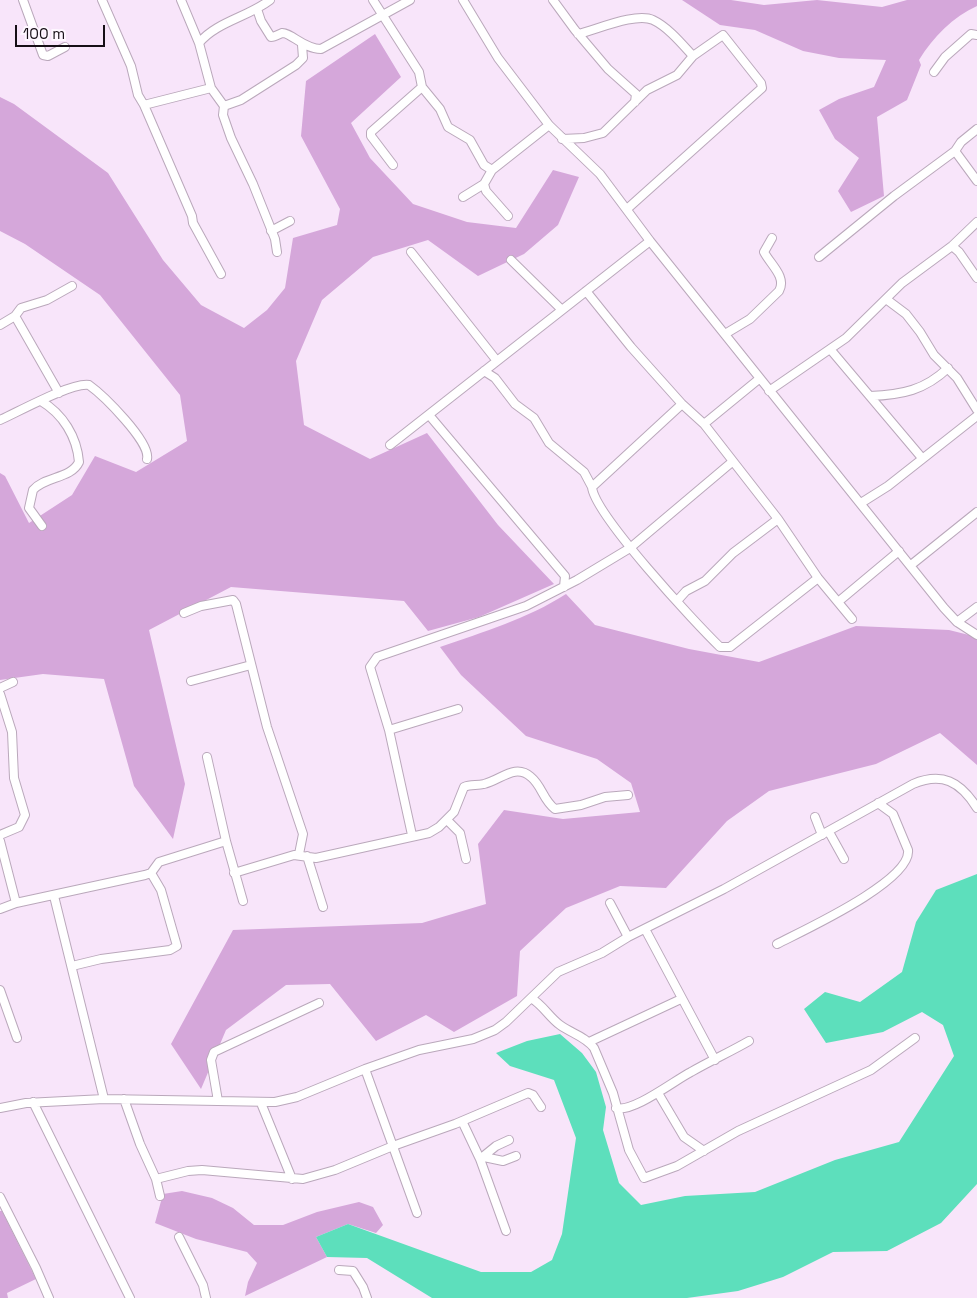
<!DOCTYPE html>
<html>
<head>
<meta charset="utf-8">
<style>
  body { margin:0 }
  #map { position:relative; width:977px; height:1298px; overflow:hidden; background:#f8e5fa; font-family:"Space Grotesk",sans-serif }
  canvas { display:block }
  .scale { position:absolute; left:15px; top:25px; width:90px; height:22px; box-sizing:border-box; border:2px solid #160f16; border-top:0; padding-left:6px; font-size:15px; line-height:18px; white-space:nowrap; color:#160f16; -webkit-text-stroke:4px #fef7ff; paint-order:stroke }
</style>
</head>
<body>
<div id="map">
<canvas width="977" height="1298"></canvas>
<div class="scale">100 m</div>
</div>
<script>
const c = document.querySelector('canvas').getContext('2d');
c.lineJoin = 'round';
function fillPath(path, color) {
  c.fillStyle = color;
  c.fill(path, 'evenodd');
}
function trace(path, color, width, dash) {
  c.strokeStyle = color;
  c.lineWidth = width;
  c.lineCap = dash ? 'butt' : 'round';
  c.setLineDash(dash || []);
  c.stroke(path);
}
fillPath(new Path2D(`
  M682 0H731L764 5 817 0 882 7 907 0H977V6C953 17 933 37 919 60L921 65 907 100 877 117 884 196 851 212 838 191 859 158 835 139 819 110 839 99 874 87 886 60 839 58 803 51 755 30 720 25Z
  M375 34 401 77 351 123 370 158 413 204 467 222 516 228 553 170 579 177 558 225 524 254 478 276 428 240 373 257 322 300 296 361 304 425 370 459 427 433 498 525 554 584 479 617 428 631 404 601 231 587 149 630 185 784 173 839 134 786 104 679 43 674 0 680V473L5 476 29 523 72 495 95 456 136 472 187 441 180 395 100 295 25 244 0 231V97L14 104 108 173 163 260 201 305 244 328 267 310 285 288 293 238 337 225 340 209 301 136 306 81Z
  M566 594 595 625 689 649 759 662 856 626 949 630 977 637V765L940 733 876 764 769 791 727 821 666 888 620 886 566 908 520 951 517 996 454 1032 426 1015 376 1041 330 984 286 985 226 1030 201 1089 171 1044 233 930 422 923 486 904 478 844 504 810 563 819 640 812 631 783 597 759 526 736 461 675 440 647C483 632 527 619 566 594Z
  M182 1191 212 1198 233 1208 254 1225H283L317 1212 359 1202 373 1207 383 1225 376 1233 348 1224 316 1237 327 1257 245 1296 248 1282 257 1263 247 1252 196 1239 155 1223 163 1194Z
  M0 1211H2L36 1279 7 1293 8 1298H0Z`), '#d5a7da');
fillPath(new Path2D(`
  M977 874V1184L941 1223 887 1251 833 1252 783 1277 738 1291 687 1298H432L367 1258 327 1257 316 1237 348 1224 481 1272H531L552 1260 562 1234 576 1138 554 1080 510 1066 496 1053 527 1041 560 1034 582 1053 596 1072 606 1107 603 1130 619 1183 641 1205 685 1196 755 1192 835 1160 899 1142 954 1056 943 1025 922 1012 883 1032 826 1043 804 1009 825 992 860 1002 902 972 916 922 936 890Z`), '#5ddfbc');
const minor = new Path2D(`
  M23 0 43 55 48 56 65 47
  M102 0 131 66 138 95 144 105 211 88
  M181 0 199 43
  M270 0C248 17 216 22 199 43L211 88 224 106 223 115 231 138 253 184 275 239 277 252
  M373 0 419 72 422 87 440 109 448 127 470 140 484 165 492 170
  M463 0 498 58 549 125 600 174 650 241 944 608 957 622 977 635
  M553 0 575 30 608 69 636 94 635 102
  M257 9 261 21 271 37C275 37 279 34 282 33 290 32 304 49 321 49L410 0
  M578 34C596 30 636 12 653 20 668 27 682 44 693 56
  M934 72 945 57 971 34 977 35
  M144 105 192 216 193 223 221 274
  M224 106 241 100 296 65 303 58 302 45
  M977 129 961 142 955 151 977 181
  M562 139 584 138 603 133 647 90 677 75 693 56 723 35 761 83 762 88 627 209
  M393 165 371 136V132L422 87
  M484 184 486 191 508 216
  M463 197 484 184 492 170 549 125
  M271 231 290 221
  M952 246 959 252 977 278
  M411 252 497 361
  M819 257 894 196 955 151
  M511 260 561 309
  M586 291 631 347 682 404 704 424 778 519 818 578 852 619
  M886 299 906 314 920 332 934 355 957 378 977 410
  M15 316 59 393
  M0 325 15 316 21 308 47 300 72 286
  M725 334 750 319 779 291C787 277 770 264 764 252L772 238
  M830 349 922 458
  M484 371 495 378 515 404 534 418 549 443 584 472 592 487
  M769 391 846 338 902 283 952 246 977 222
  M870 396C902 395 925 390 948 368
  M41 401C63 414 77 437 79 462 71 479 45 476 33 490L29 508 42 526
  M682 404 592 487C594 514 696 624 720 647H730L818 578
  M429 415 565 576 564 587
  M0 420C18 412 72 382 89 385 103 395 151 442 147 459
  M704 424 759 379
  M390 445 650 241
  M861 503 888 486 977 416
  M911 565 977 512
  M677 601 686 591 705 581 733 553 778 519
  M838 602 899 551
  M184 613 201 606 233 600 236 604 267 727 303 834 299 854
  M957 622 977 607
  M191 681 251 665
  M0 688 13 682
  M0 694 12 732 14 778 25 815 19 827 0 835
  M389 730 458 709
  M207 757 226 841
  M815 817 822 835
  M447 820 460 833 466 859
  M829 832 844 859
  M412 835 389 730 370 667 377 657 526 606 577 580 630 548 732 462
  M0 841 16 903
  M307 856 323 907
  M234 873 294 855 316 858 429 833 439 827 454 812 464 787C471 784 477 786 484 784 501 780 515 763 531 777 542 786 543 800 555 809L581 805 605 797 628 795
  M54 896 104 1099
  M610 903 628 937
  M0 909 16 903 145 875 151 873 159 862 226 841 243 901
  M645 929 715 1060
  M777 944C802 931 912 881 908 850L893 814 878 803
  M72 966 101 959 170 950 177 946 161 890 151 873
  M0 990 17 1038
  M531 998C543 1005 549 1017 560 1025 571 1033 586 1037 594 1048L613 1093 629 1150 644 1178 677 1166 738 1131 871 1070 915 1038
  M589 1042 681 999
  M365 1069 417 1213
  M658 1093 684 1137 704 1151
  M124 1099 140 1144 156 1179 160 1196
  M218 1101 211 1060 214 1052 319 1003
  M33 1102 130 1298
  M261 1103 292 1179
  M0 1108 26 1103 104 1099 275 1102 297 1097 365 1069 419 1050 473 1039 495 1030 506 1022 558 972 602 953 628 937 724 889 913 784C942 772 960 781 977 808
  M616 1108C633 1113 675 1080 691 1072 710 1061 730 1052 749 1041
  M462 1121 480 1159 506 1231
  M484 1157 503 1161 516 1156
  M480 1159 496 1146 509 1140
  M156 1179 188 1171 202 1170 303 1179 335 1170 393 1146 455 1124 528 1093 533 1095 541 1107
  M0 1197 36 1268 49 1298
  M179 1237 203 1285 206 1298
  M339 1270 353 1271 363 1287 367 1298`);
trace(minor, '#baa8bb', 10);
trace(minor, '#fff', 8);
</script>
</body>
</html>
